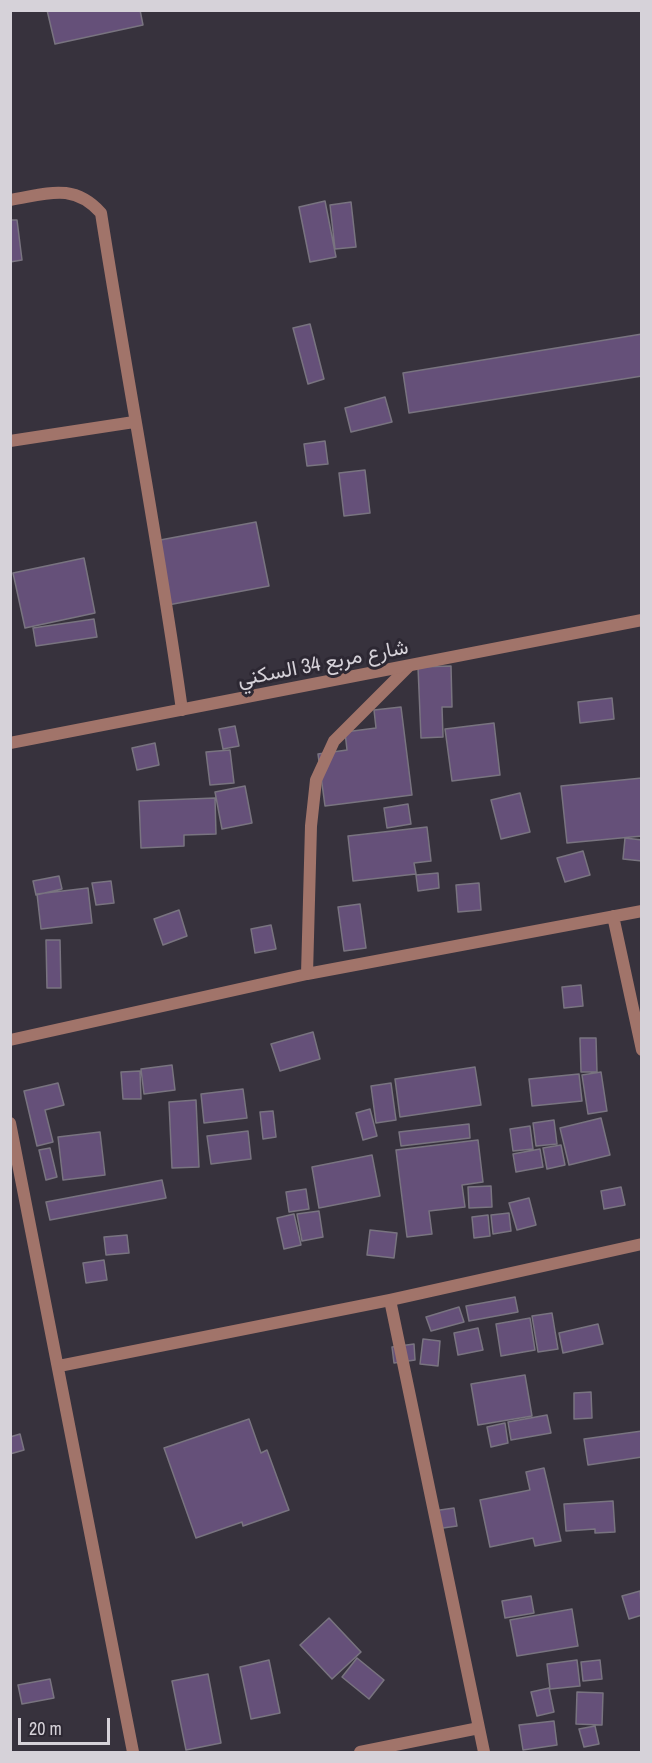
<!DOCTYPE html>
<html>
<head>
<meta charset="utf-8">
<style>
  body { margin:0 }
  #map { position:relative; width:652px; height:1763px; overflow:hidden; background:#37323d; font-family:"Archivo Narrow",sans-serif }
  canvas { display:block }
  .frame { position:absolute; inset:0; border:12px solid #d6d2d9; pointer-events:none }
  .scale { position:absolute; left:18px; top:1718px; width:92px; height:27px; box-sizing:border-box; border:3px solid #d6d2d9; border-top:0; padding-left:8px; font-size:18px; line-height:21px; white-space:nowrap; color:#d6d2d9; -webkit-text-stroke:4px #2d2833; paint-order:stroke }
</style>
</head>
<body>
<div id="map">
<canvas width="652" height="1763"></canvas>
<div class="frame"></div>
<div class="scale">20 m</div>
</div>
<script>
const c = document.querySelector('canvas').getContext('2d');
c.lineJoin = 'round';
function fillPath(path, color) {
  c.fillStyle = color;
  c.fill(path, 'evenodd');
}
function trace(path, color, width, dash) {
  c.strokeStyle = color;
  c.lineWidth = width;
  c.lineCap = dash ? 'butt' : 'round';
  c.setLineDash(dash || []);
  c.stroke(path);
}
function write(font, color, halo, rows, align = 'center') {
  c.font = font + ' "Archivo Narrow",Vazirmatn,sans-serif';
  c.lineWidth = 6;
  c.setLineDash([]);
  c.textBaseline = 'middle';
  c.strokeStyle = halo;
  c.fillStyle = color;
  for (const [text, x, y, turn = 0] of rows) {
    c.save();
    c.translate(x, y);
    c.rotate((+turn || 0) * Math.PI / 180);
    c.textAlign = isNaN(turn) ? turn : align;
    if (halo) c.strokeText(text, 0, 0);
    c.fillText(text, 0, 0);
    c.restore();
  }
}
const building = new Path2D(`
  M47 10H140L143 25 55 44Z
  M325 201 336 257 310 262 299 207Z
  M351 202 356 247 335 249 330 205Z
  M10 220H17L22 260 10 262Z
  M310 324 324 379 308 384 293 328Z
  M642 334V376L409 413 403 373Z
  M385 397 392 422 351 432 345 408Z
  M325 441 328 464 307 466 304 444Z
  M365 470 370 513 344 516 339 473Z
  M256 522 269 586 168 605 155 541Z
  M84 558 95 613 25 628 13 573Z
  M94 619 97 637 36 646 33 628Z
  M451 666 452 707H442L443 737 421 738 418 667Z
  M612 698 614 719 580 723 578 702Z
  M401 707 412 795 325 806 318 754 347 750 345 732 376 728 374 710Z
  M494 723 500 775 452 781 445 729Z
  M235 726 239 746 223 749 219 729Z
  M155 743 159 765 137 770 132 748Z
  M230 750 234 783 210 785 206 752Z
  M642 778V836L567 843 561 786Z
  M245 786 252 823 222 829 215 792Z
  M520 793 530 832 501 839 491 800Z
  M215 798 216 834 184 835V846L141 848 139 801Z
  M408 804 411 824 387 828 384 808Z
  M427 827 431 861 414 863 416 874 353 881 348 836Z
  M625 838 642 840V861L623 859Z
  M583 851 590 875 565 882 557 858Z
  M438 873 439 888 418 891 416 875Z
  M59 876 62 889 36 895 33 881Z
  M111 881 114 903 96 905 92 883Z
  M479 883 481 910 458 912 456 885Z
  M88 888 92 923 41 929 37 894Z
  M360 904 366 948 344 951 338 907Z
  M179 910 187 936 163 945 154 919Z
  M271 925 276 949 255 953 251 929Z
  M46 940H60L61 988H47Z
  M581 985 583 1006 564 1008 562 987Z
  M313 1032 320 1059 280 1071 271 1044Z
  M580 1038H596L597 1072H581Z
  M172 1065 175 1090 144 1094 141 1069Z
  M475 1067 481 1105 400 1117 395 1079Z
  M140 1071 141 1099H123L121 1072Z
  M601 1072 607 1111 588 1114 582 1075Z
  M579 1074 582 1101 532 1106 529 1079Z
  M58 1083 64 1105 45 1110 53 1142 37 1146 24 1091Z
  M391 1083 396 1120 376 1123 371 1086Z
  M243 1089 247 1118 204 1123 201 1094Z
  M196 1100 199 1167 172 1168 169 1102Z
  M370 1109 377 1136 363 1140 356 1113Z
  M273 1111 276 1137 263 1139 260 1112Z
  M601 1118 610 1155 569 1165 560 1128Z
  M554 1120 557 1144 536 1146 533 1123Z
  M469 1124 470 1138 401 1146 399 1132Z
  M530 1126 533 1149 513 1151 510 1129Z
  M248 1131 251 1159 211 1164 207 1136Z
  M100 1132 105 1175 63 1180 58 1137Z
  M478 1140 483 1182 462 1185 465 1207 429 1211 432 1234 407 1237 396 1150Z
  M561 1145 565 1165 547 1169 543 1148Z
  M50 1148 57 1177 46 1180 39 1150Z
  M540 1149 543 1167 516 1172 513 1154Z
  M372 1155 380 1196 319 1208 312 1167Z
  M162 1180 166 1198 50 1220 46 1202Z
  M491 1186 492 1207 469 1208 468 1187Z
  M621 1187 625 1205 604 1209 601 1191Z
  M306 1189 309 1209 289 1212 286 1192Z
  M529 1198 536 1225 517 1230 509 1203Z
  M319 1211 323 1237 302 1241 297 1214Z
  M509 1213 511 1231 493 1234 491 1215Z
  M294 1214 301 1245 284 1249 277 1218Z
  M488 1215 490 1236 474 1238 472 1217Z
  M370 1230 397 1233 394 1258 367 1255Z
  M127 1235 129 1253 106 1255 104 1237Z
  M104 1260 107 1280 86 1283 83 1263Z
  M515 1297 518 1312 469 1321 466 1306Z
  M459 1307 464 1322 431 1331 426 1317Z
  M552 1313 558 1349 538 1352 532 1316Z
  M530 1318 535 1350 501 1356 496 1324Z
  M598 1324 603 1344 563 1353 559 1333Z
  M478 1328 483 1350 458 1355 454 1333Z
  M423 1339 440 1341 438 1366 420 1364Z
  M414 1344 415 1360 394 1363 392 1347Z
  M525 1375 532 1416 478 1425 471 1384Z
  M591 1392 592 1418 574 1419V1393Z
  M547 1415 551 1433 511 1440 508 1422Z
  M249 1419 261 1453 267 1450 289 1510 243 1526 242 1522 196 1538 164 1448Z
  M505 1423 508 1443 491 1447 487 1427Z
  M642 1431V1457L588 1465 584 1439Z
  M20 1434 24 1450 10 1454V1437Z
  M544 1468 561 1541 535 1546 533 1538 490 1547 480 1500 530 1490 526 1472Z
  M613 1501 615 1532 595 1533V1529L566 1531 564 1504Z
  M454 1508 457 1526 436 1529 433 1511Z
  M640 1591 642 1615 629 1619 622 1596Z
  M531 1596 534 1613 505 1618 502 1601Z
  M572 1609 578 1646 517 1656 510 1620Z
  M329 1618 361 1652 332 1679 300 1645Z
  M357 1658 384 1680 369 1699 342 1677Z
  M269 1660 280 1713 251 1719 240 1667Z
  M577 1660 580 1686 550 1689 547 1664Z
  M600 1660 602 1679 583 1681 581 1662Z
  M208 1674 221 1743 186 1750 172 1681Z
  M50 1679 54 1698 22 1704 18 1685Z
  M549 1688 554 1712 537 1716 531 1692Z
  M577 1692 603 1693 602 1725 576 1724Z
  M554 1721 557 1745 523 1750 519 1725Z
  M595 1726 599 1744 584 1747 579 1729Z`);
fillPath(building, '#655079');
trace(building, '#797480', 1.5);
trace(new Path2D(`
  M10 200C47 194 73 182 101 213 127 379 159 544 182 710
  M10 441 134 422
  M613 916 642 1050
  M307 974 311 826 316 780 334 741 408 667
  M10 1040 307 974 642 911
  M10 1123 133 1752
  M390 1300 484 1752
  M59 1366 390 1300 642 1244
  M360 1752 479 1728`), '#a1746a', 12);
trace(new Path2D(`
  M10 743 642 620`), '#a1746a', 12);
write('21px', '#d6d2d9', '#2d2833', [
  ["شارع مربع 34 السكني",323,664,-11]
]);
</script>
</body>
</html>
